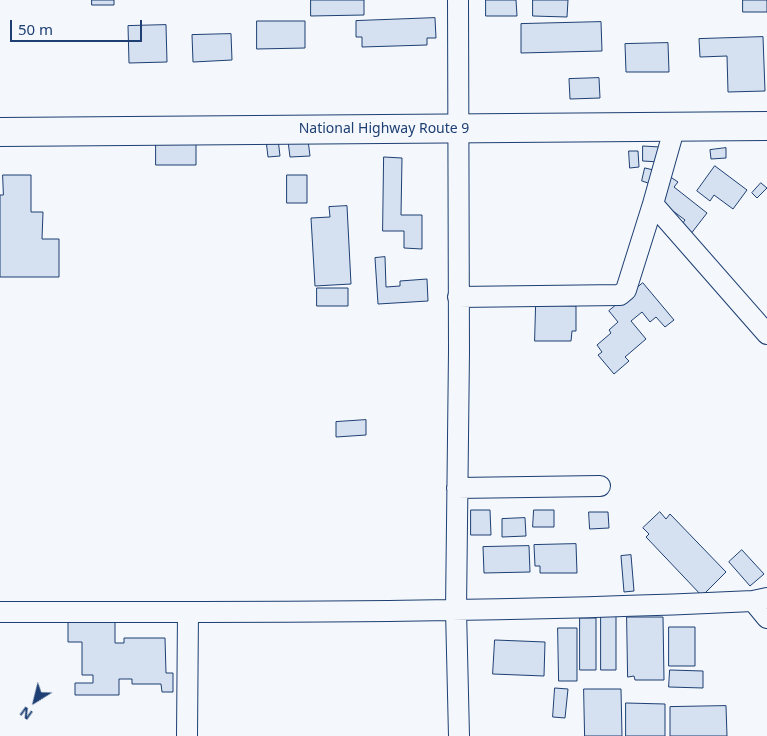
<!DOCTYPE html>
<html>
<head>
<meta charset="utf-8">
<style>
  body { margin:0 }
  #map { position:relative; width:767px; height:736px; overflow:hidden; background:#f4f7fb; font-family:"Noto Sans",sans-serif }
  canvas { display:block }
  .north { position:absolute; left:10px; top:676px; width:50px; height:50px; -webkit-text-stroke:4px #f4f7fb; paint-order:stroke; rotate:216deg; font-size:14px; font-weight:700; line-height:20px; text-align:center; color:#1d3f73 }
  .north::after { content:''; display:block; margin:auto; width:18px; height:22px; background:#1d3f73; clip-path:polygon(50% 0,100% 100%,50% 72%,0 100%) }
  .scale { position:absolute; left:10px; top:20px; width:132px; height:22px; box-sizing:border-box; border:2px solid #1d3f73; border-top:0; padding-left:6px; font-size:15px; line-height:18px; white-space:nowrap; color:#1d3f73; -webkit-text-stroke:4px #f4f7fb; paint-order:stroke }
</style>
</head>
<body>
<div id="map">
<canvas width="767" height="736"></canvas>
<div class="north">N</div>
<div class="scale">50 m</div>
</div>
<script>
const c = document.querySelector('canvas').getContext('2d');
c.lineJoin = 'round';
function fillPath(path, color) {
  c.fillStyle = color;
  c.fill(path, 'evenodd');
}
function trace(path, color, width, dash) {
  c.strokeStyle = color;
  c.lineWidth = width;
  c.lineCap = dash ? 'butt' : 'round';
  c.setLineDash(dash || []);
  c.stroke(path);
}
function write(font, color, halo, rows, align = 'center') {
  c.font = font + ' "Noto Sans",sans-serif';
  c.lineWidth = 4;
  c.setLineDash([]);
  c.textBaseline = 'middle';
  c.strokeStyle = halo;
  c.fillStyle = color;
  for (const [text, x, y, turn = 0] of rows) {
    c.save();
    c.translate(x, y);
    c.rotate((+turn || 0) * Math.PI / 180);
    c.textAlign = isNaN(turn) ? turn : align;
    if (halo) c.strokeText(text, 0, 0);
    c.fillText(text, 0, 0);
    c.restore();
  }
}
const building = new Path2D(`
  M92 0H114V5H92Z
  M311 0H364V15L311 16Z
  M486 0H516L517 16H486Z
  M533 0H568L567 17 533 16Z
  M743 0H767V12H743Z
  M435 18 436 38H427V45L362 47V37H356V21Z
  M257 21H305V48L257 49Z
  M601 22 602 51 521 53V24Z
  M166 25 167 62 129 63 128 26Z
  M231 34 232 60 193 62 192 35Z
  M763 37 765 91 728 92 727 56 700 57 699 39Z
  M668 43 669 72H626L625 44Z
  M599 78 600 98 570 99 569 79Z
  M278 139 280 156 268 157 266 140Z
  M308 140 310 156 290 157 288 141Z
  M156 143H196V165H156Z
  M643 146 660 147 659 162 643 161Z
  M726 148V158L711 159 710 150Z
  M629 151H638L639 167 630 168Z
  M384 157 402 158 401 215H422V249L404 248V231H383Z
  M715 166 747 190 733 209 714 195 710 201 697 191Z
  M645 168 658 171 654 185 642 181Z
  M3 175H31V212H43L42 239H59V277H0V195H3Z
  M287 175H307V203H287Z
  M669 176 678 182 674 187 707 213 690 235 680 227 685 220 657 199Z
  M761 183 767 188 757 198 752 193Z
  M347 206 351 284 315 286 311 218 330 217 329 207Z
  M385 257 386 287 400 286V281L427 279 428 301 378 304 375 258Z
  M643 283 674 320 665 327 656 317 650 322 642 312 631 321 646 339 625 357 629 361 614 374 598 355 602 352 597 345 611 333 609 330 618 322 609 311Z
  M317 288H348V306H317Z
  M536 305 576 306V331H572L571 341H535Z
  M366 420V435L336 437V422Z
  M471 510H490L491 535H471Z
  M534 510H554V527H533Z
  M589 512H608L609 528 590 529Z
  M660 512 666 519 670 514 726 572 702 596 646 537 649 534 643 528Z
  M525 518 526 536 502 537V519Z
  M576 544 577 573H540V566H535L534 545Z
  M529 546 530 572 484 573 483 547Z
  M742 550 764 574 750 586 729 562Z
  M631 555 634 591 624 592 621 556Z
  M601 616H616V670H601Z
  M627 617H663L664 680H635L634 676 628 677Z
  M580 618H596V670H580Z
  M115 619V643H124V638H165L166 673H173V692H162L161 684H132V679H119V695H75V683H93V675H82V642H68V620Z
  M669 627H695V666H669Z
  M558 628H577V681H559Z
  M495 640 545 642 544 676 493 674Z
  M670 670 703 671V688L669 687Z
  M555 688 568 689 565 718 553 717Z
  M584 689H621L622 736H585Z
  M626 703 665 704V736H626Z
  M726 706 727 736H670V707Z`);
fillPath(building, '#d5e0f0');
trace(building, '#1d3f73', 1);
const minor = new Path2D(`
  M458 0 459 351 456 610 459 736
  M653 204 767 334
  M458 297 620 295 626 290 653 204 675 126
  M457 488 600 486
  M753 601 767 618
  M0 612C251 612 502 613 753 601L767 598
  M187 736 188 612`);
const highway = new Path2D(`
  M0 132 767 126`);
trace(minor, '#1d3f73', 22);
trace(highway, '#1d3f73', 30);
trace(minor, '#f4f7fb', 20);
trace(highway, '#f4f7fb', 28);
write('14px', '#1d3f73', '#f4f7fb', [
  ["National Highway Route 9",384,129]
]);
</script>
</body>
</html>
